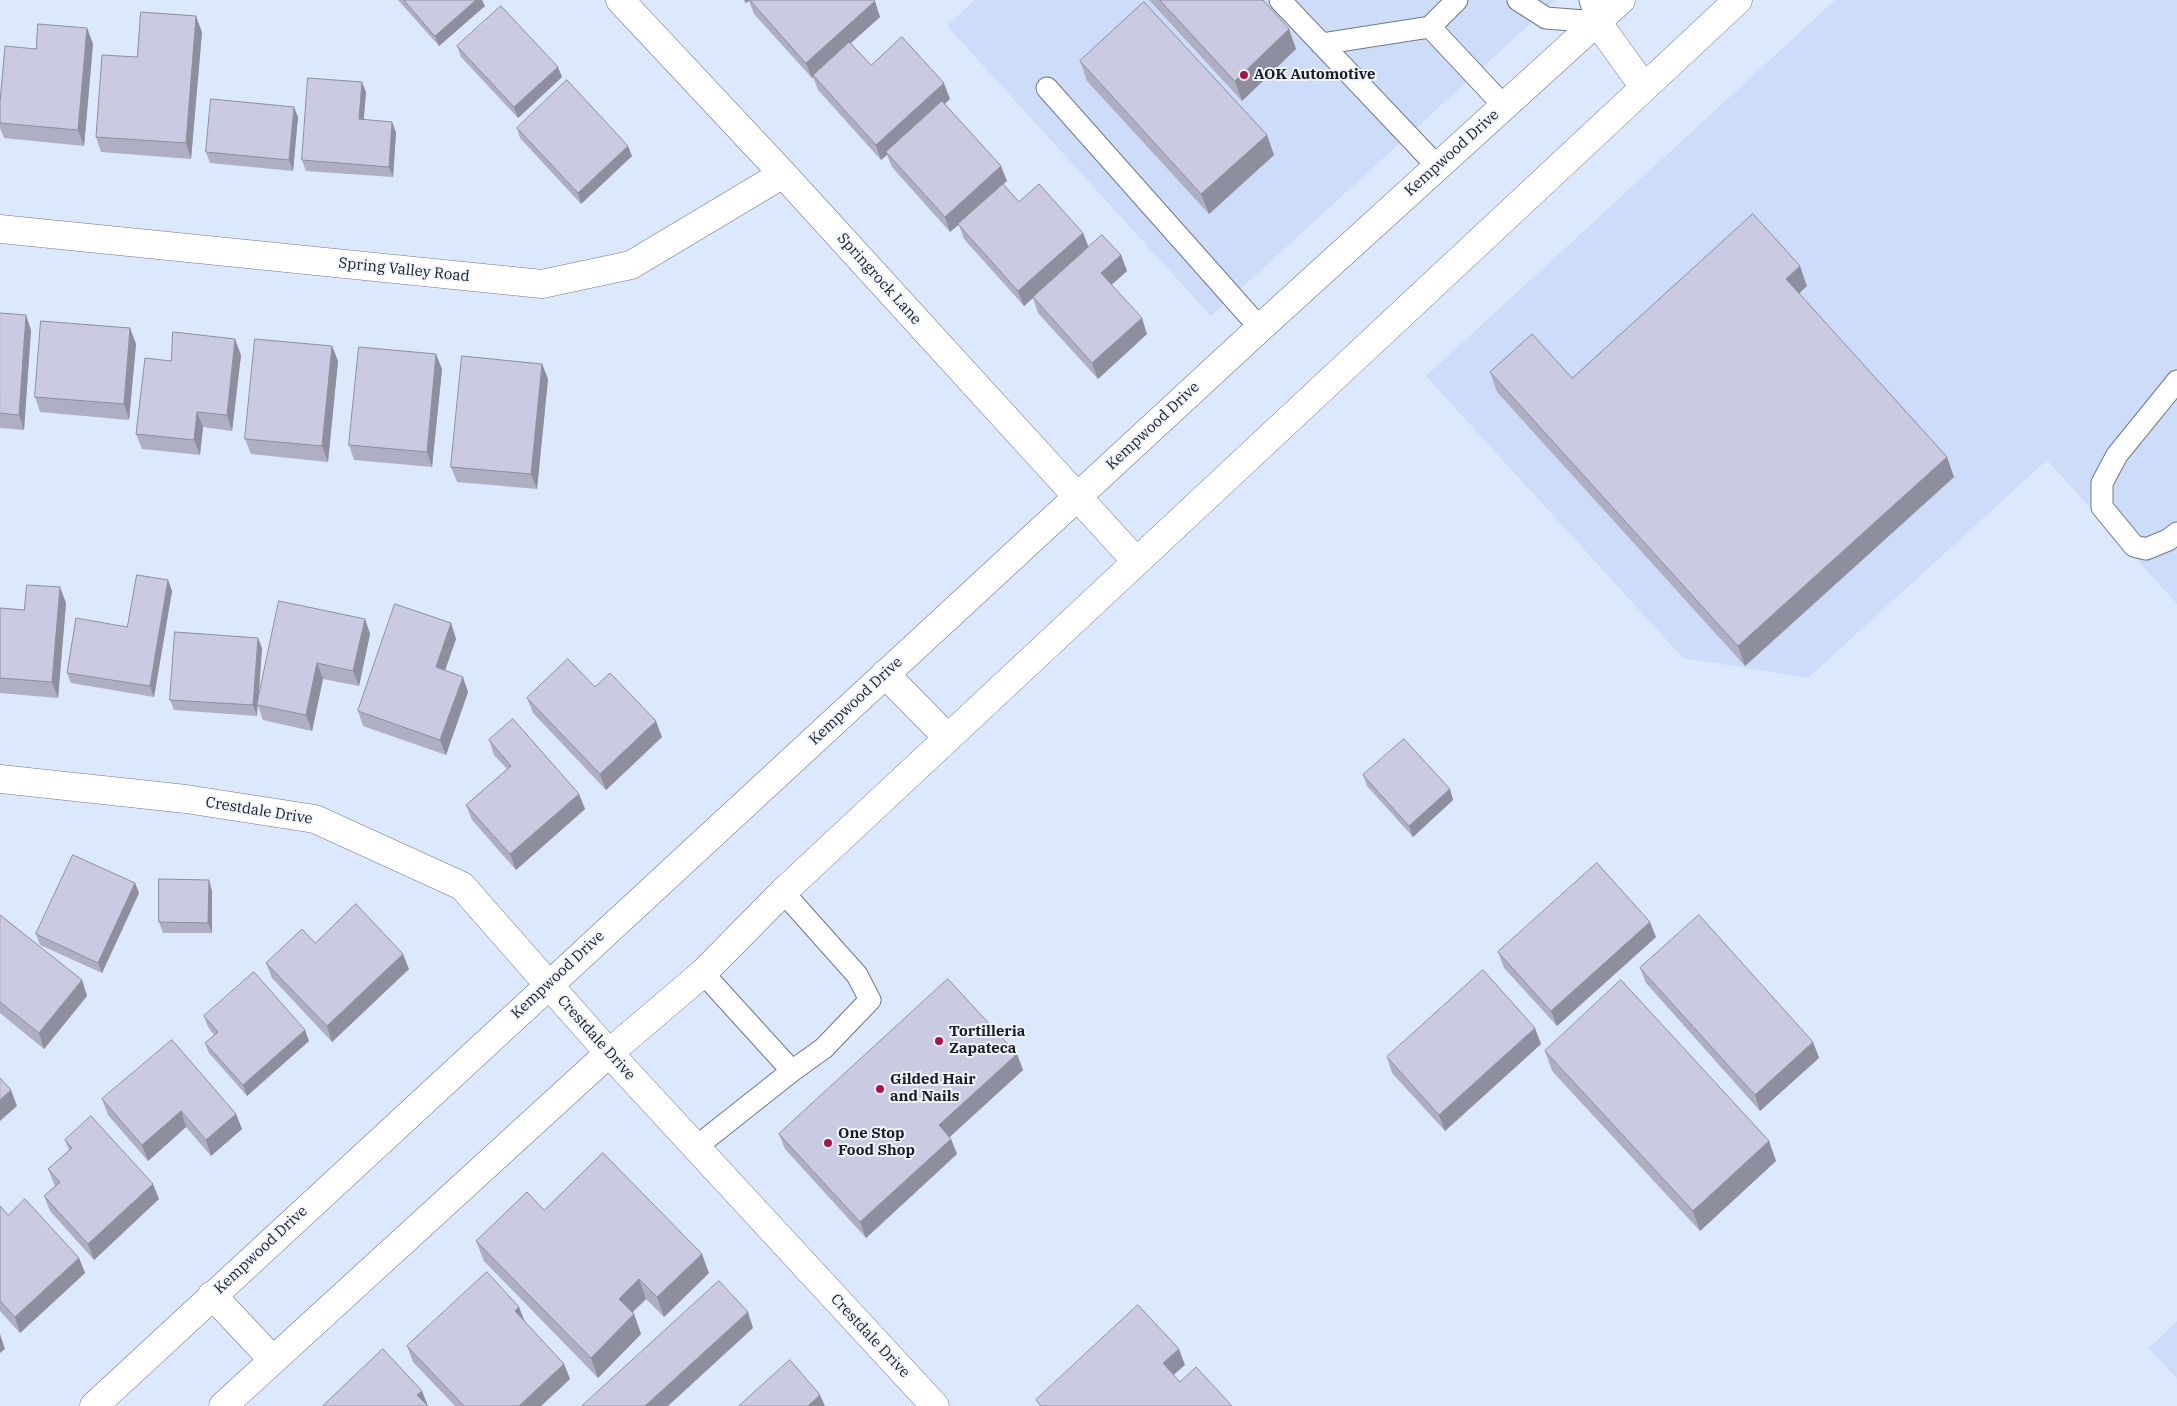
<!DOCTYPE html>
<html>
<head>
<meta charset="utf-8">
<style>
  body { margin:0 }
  canvas { display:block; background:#dce8fd }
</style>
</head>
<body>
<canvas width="2177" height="1406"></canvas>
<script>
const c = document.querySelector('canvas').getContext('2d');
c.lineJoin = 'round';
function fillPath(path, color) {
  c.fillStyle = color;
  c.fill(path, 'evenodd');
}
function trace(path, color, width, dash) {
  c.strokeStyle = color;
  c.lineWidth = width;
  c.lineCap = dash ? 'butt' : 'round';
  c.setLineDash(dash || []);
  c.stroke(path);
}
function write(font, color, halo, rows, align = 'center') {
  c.font = font + ' "IBM Plex Serif",serif';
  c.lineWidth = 4;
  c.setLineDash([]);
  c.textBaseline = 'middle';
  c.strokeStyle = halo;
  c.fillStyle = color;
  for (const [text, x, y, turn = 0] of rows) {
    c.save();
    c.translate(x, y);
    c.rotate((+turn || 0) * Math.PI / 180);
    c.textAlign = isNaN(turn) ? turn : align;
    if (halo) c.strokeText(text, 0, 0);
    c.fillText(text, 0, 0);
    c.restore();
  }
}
fillPath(new Path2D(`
  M974 0H1556L1211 316 947 26Z
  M1835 0H2177V604L2047 460 1808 678 1683 658 1426 376Z
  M2177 1321V1379L2149 1348Z`), '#cddcf8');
const lane = new Path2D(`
  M1280 0 1437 166
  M1457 0 1430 27 1504 106
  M1518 0 1546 18 1597 22 1590 0
  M1321 44 1430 27
  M1047 88 1260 328
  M2177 381 2117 455 2102 483V507L2134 546 2146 549 2168 540 2177 533
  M703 973 792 1071 824 1048 870 1000 857 975 783 892
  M696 1147 792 1071`);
const street = new Path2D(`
  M620 0 783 174 1136 561
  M0 229 542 284 631 265 783 174
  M0 779 186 799 315 819 462 886 548 984`);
const secondary = new Path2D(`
  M1597 22 1644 87
  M885 674 948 738
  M548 984 609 1053 935 1406
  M212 1295 273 1360
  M94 1406 1260 328 1621 0
  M223 1406 609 1053 703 973 783 892 1738 0`);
trace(lane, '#6e788b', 23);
trace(street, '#6e788b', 29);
trace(secondary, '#6e788b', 29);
trace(lane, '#fff', 21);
trace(street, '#fff', 28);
trace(secondary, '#fff', 28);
fillPath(new Path2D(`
  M398 0H482L485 6 439 46Z
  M743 0H873L880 17 851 43 871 65 950 99 945 104 1007 181 1003 184 1019 202 1083 233 1088 247 1121 255 1127 271 1111 285 1147 334 1098 379 1038 313 1033 298 1024 306 964 239 959 225 950 232 892 167 887 155 881 160 818 90 813 77 812 78 754 14 749 1 746 3Z
  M1149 0H1263L1296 49 1242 101Z
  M87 28 93 44 84 146 4 138 0 128V102L36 49Z
  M202 32 191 159 101 152 96 137 137 57Z
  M457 46 562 77 518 118 461 57Z
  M1080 61 1274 155 1209 214 1087 81Z
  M366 92 363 120 396 132 393 177 306 171 302 160Z
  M298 117 293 171 210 163 206 152Z
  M517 128 632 156 581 204 520 138Z
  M1807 286 1799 293 1954 477 1745 666 1497 392 1490 372 1572 378Z
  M0 313 31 330 24 430 0 428Z
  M136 344 129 420 40 412 35 397Z
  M332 346 338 361 328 462 251 454 245 439Z
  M241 355 232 431 203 427 200 455 142 449 136 434 171 361Z
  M542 364 548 379 537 489 457 482 451 467Z
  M442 369 432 467 354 460 349 445Z
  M168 580 172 591 154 697 71 683 67 673 127 627Z
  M66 603 58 698 0 693V608L24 610Z
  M365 619 370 634 359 686 323 679 312 731 263 720 258 706 257 716 174 710 170 700 262 648 258 700Z
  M451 623 456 639 445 670 468 692 446 755 363 726 358 711Z
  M595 687 662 737 606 790 533 713 527 698Z
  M489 740 579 794 585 809 516 870 472 820 466 805 507 769 494 755Z
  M1363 775 1450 789 1453 800 1413 837 1367 786Z
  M209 880 212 891V933H163L159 922Z
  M135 883 139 893 102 973 40 945 36 934Z
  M0 915 82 980 87 996 44 1049 0 1013Z
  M1656 937 1557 1026 1504 968 1498 952Z
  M266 963 409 969 332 1042 272 978Z
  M1640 968 1813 1042 1819 1058 1760 1111 1646 983Z
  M204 1016 309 1041 247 1096 209 1053 205 1043 214 1035 208 1027Z
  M1541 1044 1445 1131 1392 1073 1387 1057Z
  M1545 1051 1769 1141 1776 1161 1700 1231 1552 1071Z
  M1017 1054 1023 1070 950 1137 957 1154 866 1238 785 1149 779 1134Z
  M102 1099 236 1114 242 1129 211 1156 186 1127 148 1161 108 1115Z
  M65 1140 159 1199 94 1260 50 1211 44 1196 55 1186 48 1169 69 1150Z
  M0 1206 8 1215 79 1258 85 1273 20 1333 0 1311Z
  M544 1210 709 1273 664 1317 646 1299 632 1313 634 1314 641 1334 598 1378 484 1261 476 1241Z
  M519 1307 524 1321 564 1364 570 1379 541 1406H455L413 1362 407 1346Z`), '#aeafc2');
fillPath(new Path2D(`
  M476 0H482L485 6 439 46 435 36Z
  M745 0H749V1L746 3Z
  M875 1 880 17 814 76 813 75V77L812 78 806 63Z
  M196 16 202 32 191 159 186 143Z
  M87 28 93 44 84 146 78 130Z
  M1289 29 1296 49 1242 101 1235 81Z
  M558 67 562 77 518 118 514 107Z
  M362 82 366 92 363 130 359 119Z
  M944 83 950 99 888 154 886 152 887 155 881 160 876 145Z
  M294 107 298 117 293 171 289 160Z
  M392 122 396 132 393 177 389 167Z
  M1267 135 1274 155 1209 214 1201 194Z
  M628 146 632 156 581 204 578 193Z
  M1001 166 1007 181 950 232 945 217Z
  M1083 233 1089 248 1024 306 1018 291Z
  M1121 255 1127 271 1107 289 1101 273Z
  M1800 266 1807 286 1793 299 1786 279Z
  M26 315 31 330 24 430 19 415Z
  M1142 318 1147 334 1098 379 1092 363Z
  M130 328 136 344 129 420 124 404Z
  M235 339 241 355 232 431 227 415Z
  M332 346 338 361 328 462 322 446Z
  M436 354 442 369 432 467 427 452Z
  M542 364 548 379 537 489 531 474Z
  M197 412 203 427 200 455 194 440Z
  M1947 457 1954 477 1745 666 1738 646Z
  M168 580 172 591 154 697 150 686Z
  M60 587 66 603 58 698 52 682Z
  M365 619 370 634 359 686 353 671Z
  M451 623 456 639 441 682 436 667Z
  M258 638 262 648 258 705H257V716L253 705Z
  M317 663 323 679 312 731 306 715Z
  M463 677 468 692 446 755 440 740Z
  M656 721 662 737 606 790 600 774Z
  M1450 789 1453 800 1413 837 1409 826Z
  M579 794 585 809 516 870 510 854Z
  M209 880 212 891V933L208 923Z
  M135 883 139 893 102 973 98 963Z
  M1650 922 1656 937 1557 1026 1551 1011Z
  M403 954 409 969 332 1042 327 1026Z
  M82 980 87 996 44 1049 39 1033Z
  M1535 1028 1541 1044 1445 1131 1439 1115Z
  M305 1030 309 1041 247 1096 243 1085Z
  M1813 1042 1819 1058 1760 1111 1755 1095Z
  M1017 1054 1023 1070 945 1141 939 1125Z
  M11 1090 17 1106 0 1121V1100Z
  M181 1111 186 1127 148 1161 142 1145Z
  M236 1114 242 1129 211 1156 206 1140Z
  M951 1139 957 1154 866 1238 860 1222Z
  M1769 1141 1776 1161 1700 1231 1693 1211Z
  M153 1184 159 1199 94 1260 88 1244Z
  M702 1254 709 1273 664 1317 657 1297Z
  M79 1258 85 1273 20 1333 15 1317Z
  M639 1279 646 1299 626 1318 619 1299Z
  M519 1307 525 1322 515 1311Z
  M748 1312 753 1328 668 1406H645Z
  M634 1314 641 1334 598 1378 591 1358Z
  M0 1334 5 1349 0 1353Z
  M1179 1349 1185 1365 1169 1379 1163 1363Z
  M564 1364 570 1379 541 1406H519Z
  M422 1391 428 1406H421L417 1395Z
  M820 1395 825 1406H808Z`), '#8d8e9e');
const building = new Path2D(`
  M404 0H476L435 36Z
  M750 0H873L875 1 806 63Z
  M1160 0H1263L1289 29 1235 81Z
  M1144 2 1267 135 1201 194 1080 61Z
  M501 6 558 67 514 107 457 46Z
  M141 12 196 16 186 143 96 137 102 55 137 57Z
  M38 24 87 28 78 130 0 123V102L5 46 36 49Z
  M902 37 944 83 876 145 813 75 849 42 871 65Z
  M308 78 362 82 359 119 392 122 389 167 302 160Z
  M567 80 628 146 578 193 517 128Z
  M211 99 294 107 289 160 206 152Z
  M942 101 1001 166 945 217 886 152Z
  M1003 184 1019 202 1039 184 1083 233 1018 291 958 224Z
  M1753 214 1800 266 1786 279 1947 457 1738 646 1490 372 1532 334 1572 378Z
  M1102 235 1121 255 1101 273 1142 318 1092 363 1033 297Z
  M0 313 26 315 19 415 0 413Z
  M41 321 130 328 124 404 35 397Z
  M173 332 235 339 227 415 197 412 194 440 136 434 145 358 171 361Z
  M255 339 332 346 322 446 245 439Z
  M359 347 436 354 427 452 349 445Z
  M462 356 542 364 531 474 451 467Z
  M137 575 168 580 150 686 67 673 76 618 127 627Z
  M27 585 60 587 52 682 0 678V608L24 610Z
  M279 601 365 619 353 671 317 663 306 715 257 705Z
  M395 604 451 623 436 667 463 677 440 740 358 711Z
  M175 632 258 638 253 705 170 700Z
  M568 659 595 687 610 673 656 721 600 774 527 698Z
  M513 719 579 794 510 854 466 805 511 766 489 740Z
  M1404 739 1450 789 1409 826 1363 775Z
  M73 855 135 883 98 963 36 934Z
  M1597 863 1650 922 1551 1011 1498 952Z
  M159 879 209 880 208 923 159 922Z
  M356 904 403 954 327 1026 266 963 302 929 315 943Z
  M0 915 82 980 39 1033 0 1002Z
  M1699 915 1813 1042 1755 1095 1640 968Z
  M1483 970 1535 1028 1439 1115 1387 1057Z
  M254 972 305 1030 243 1085 205 1043 218 1032 204 1016Z
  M948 979 1017 1054 939 1125 951 1139 860 1222 779 1134Z
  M1621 980 1769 1141 1693 1211 1545 1051Z
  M172 1040 236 1114 206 1140 181 1111 142 1145 102 1099Z
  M0 1078 11 1090 0 1100Z
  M91 1116 153 1184 88 1244 44 1196 60 1182 48 1169 72 1148 65 1140Z
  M603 1153 702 1254 657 1297 639 1279 619 1299 634 1314 591 1358 476 1241 527 1192 544 1210Z
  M25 1199 79 1258 15 1317 0 1301V1206L8 1215Z
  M487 1272 519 1307 515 1311 564 1364 519 1406H464L407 1346Z
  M719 1281 748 1312 645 1406H582Z
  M1138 1305 1179 1349 1163 1363 1180 1382 1196 1367 1232 1406H1041L1036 1400Z
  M383 1349 422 1391 417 1395 428 1406H323Z
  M790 1360 820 1395 808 1406H739Z`);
fillPath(building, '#cacbe2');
trace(building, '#8d8e9e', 1);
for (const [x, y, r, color] of [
  [1244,75,5,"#a8144a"],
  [939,1041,5,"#a8144a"],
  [880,1089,5,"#a8144a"],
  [828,1143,5,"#a8144a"]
]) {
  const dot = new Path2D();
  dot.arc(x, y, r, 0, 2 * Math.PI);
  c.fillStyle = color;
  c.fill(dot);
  trace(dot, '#f0f5fd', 2);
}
write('bold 15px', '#181c24', '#f0f5fd', [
  ["AOK Automotive",1254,75],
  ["Tortilleria",949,1032],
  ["Zapateca",949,1049],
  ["Gilded Hair",890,1080],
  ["and Nails",890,1097],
  ["One Stop",838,1134],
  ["Food Shop",838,1151]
], 'left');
write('15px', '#181c24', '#f0f5fd', [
  ["Kempwood Drive",1452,153,-42],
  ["Spring Valley Road",404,270,6],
  ["Springrock Lane",879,279,48],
  ["Kempwood Drive",1153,426,-43],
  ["Kempwood Drive",856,701,-43],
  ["Crestdale Drive",259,811,9],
  ["Kempwood Drive",558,975,-43],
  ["Crestdale Drive",596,1038,48],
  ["Kempwood Drive",261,1250,-43],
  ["Crestdale Drive",870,1336,47]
]);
</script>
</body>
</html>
